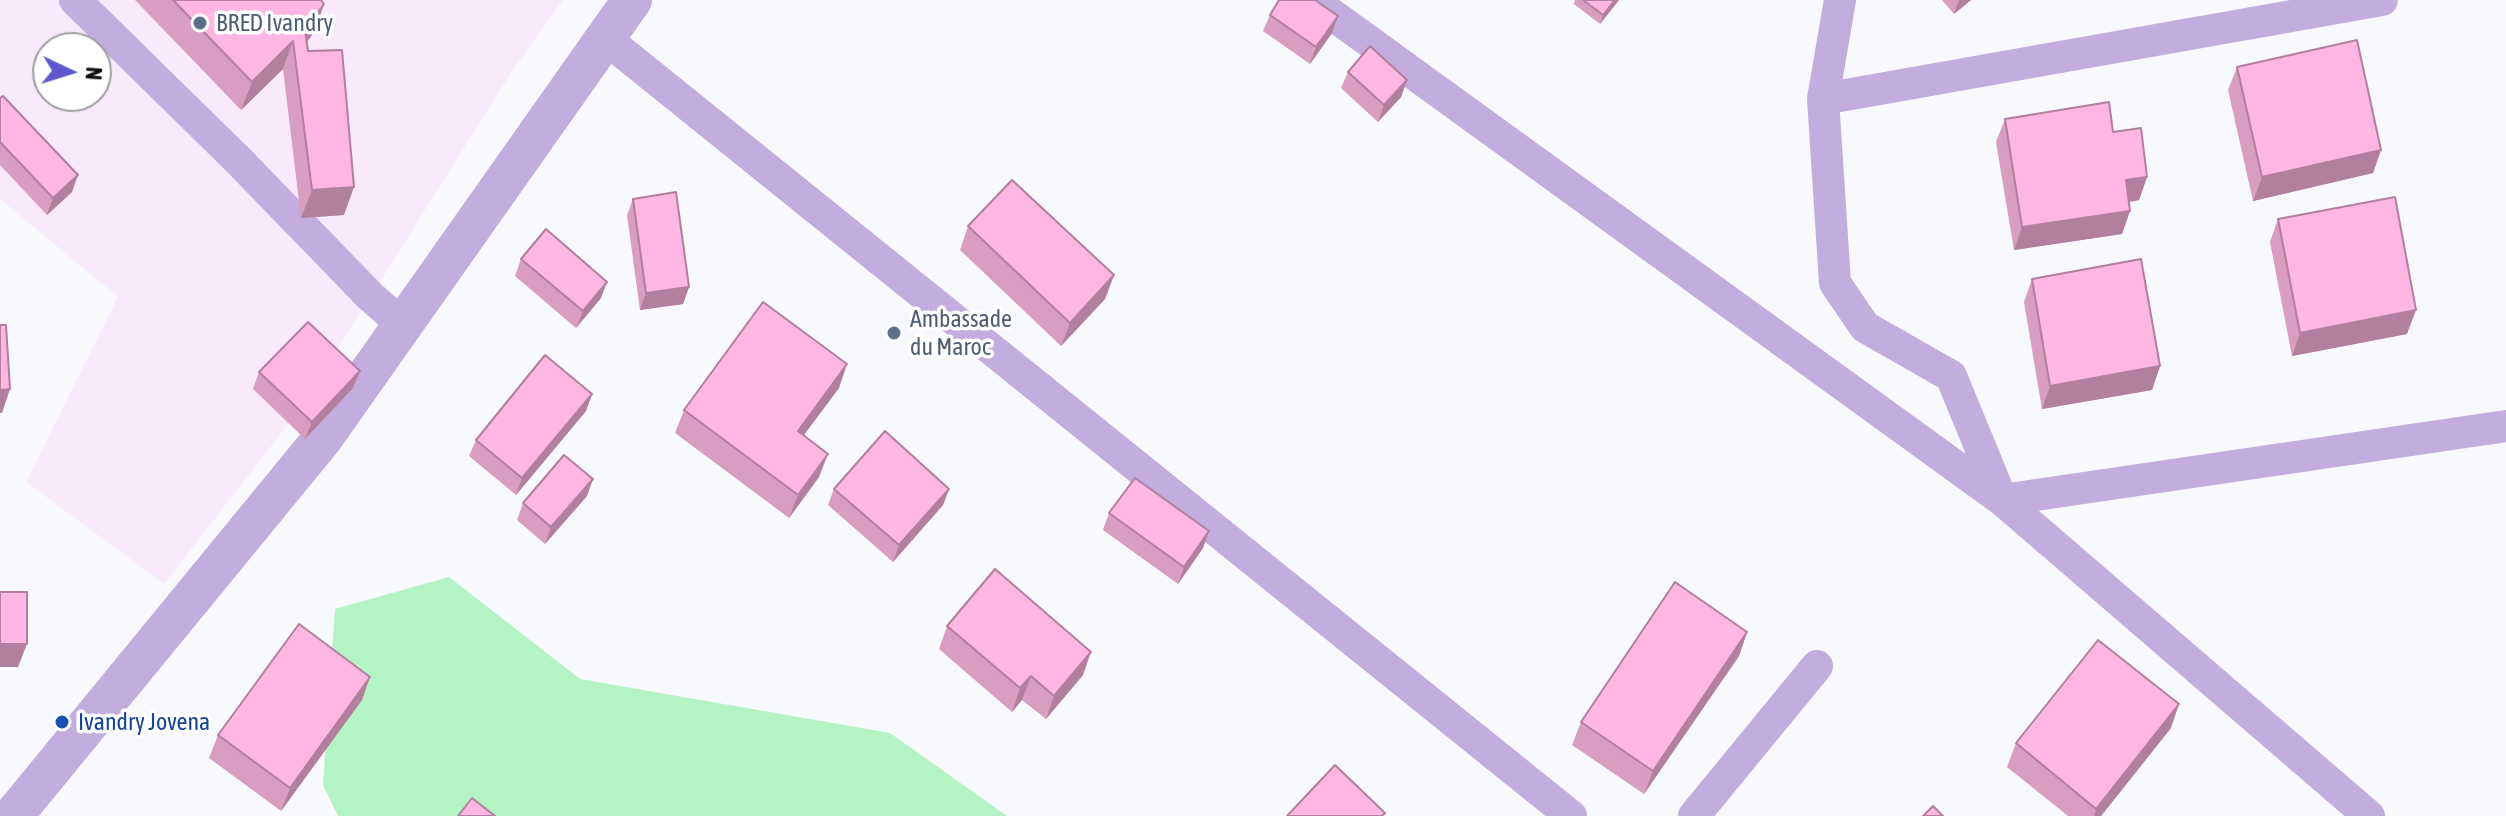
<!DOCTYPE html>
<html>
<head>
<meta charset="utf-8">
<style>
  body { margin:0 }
  #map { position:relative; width:2506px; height:816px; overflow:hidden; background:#f7f9fd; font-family:"Asap Condensed",sans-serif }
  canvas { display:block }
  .north { position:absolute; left:32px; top:32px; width:80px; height:80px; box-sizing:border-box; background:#fff; border:2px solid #9e9ea0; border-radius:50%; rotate:94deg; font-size:22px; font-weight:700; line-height:32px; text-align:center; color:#0c0d11 }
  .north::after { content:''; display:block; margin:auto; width:28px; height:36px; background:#6056ce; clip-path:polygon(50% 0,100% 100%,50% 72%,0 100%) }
</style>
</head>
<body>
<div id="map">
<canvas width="2506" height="816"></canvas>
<div class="north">N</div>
</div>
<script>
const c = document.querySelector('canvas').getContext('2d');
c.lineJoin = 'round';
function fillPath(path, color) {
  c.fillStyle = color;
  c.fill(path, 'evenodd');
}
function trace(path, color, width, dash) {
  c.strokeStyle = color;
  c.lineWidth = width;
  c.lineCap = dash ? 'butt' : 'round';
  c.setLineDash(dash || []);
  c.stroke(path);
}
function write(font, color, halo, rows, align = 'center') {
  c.font = font + ' "Asap Condensed",sans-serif';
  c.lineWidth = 7;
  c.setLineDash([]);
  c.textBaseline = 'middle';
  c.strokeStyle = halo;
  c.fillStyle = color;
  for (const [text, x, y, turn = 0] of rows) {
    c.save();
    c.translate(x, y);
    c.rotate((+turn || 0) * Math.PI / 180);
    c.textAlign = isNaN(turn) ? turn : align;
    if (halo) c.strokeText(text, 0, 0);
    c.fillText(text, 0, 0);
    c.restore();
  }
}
fillPath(new Path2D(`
  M0 0H563L514 68 300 409 164 584 26 482 118 297 0 199ZM48 48H96V96H48Z`), '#f8e9fc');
fillPath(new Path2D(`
  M449 577 580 679 890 733 1007 816H338L323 785 335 609Z`), '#b4f3c4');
trace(new Path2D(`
  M75 0 239 161 370 296 403 325
  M1312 0 2002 500 2369 816
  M1840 0 1823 99 1835 283 1865 327 1951 376 2002 500 2506 426
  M606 39 1571 816
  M1823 99 2382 0
  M1694 816 1817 666`), '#c3adde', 32);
trace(new Path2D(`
  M13 816 323 438 632 0`), '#c3adde', 40);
fillPath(new Path2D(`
  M135 0H321L324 4 314 32 307 42 344 215 301 218 283 69 241 110Z
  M1575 0H1619L1600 24 1574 4Z
  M1942 0H1971L1954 14Z
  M1270 15 1338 16 1332 33 1310 64 1263 31Z
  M2237 67 2381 150 2373 173 2253 201 2228 90Z
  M1348 72 1407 80 1401 97 1378 122 1341 88Z
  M0 98 72 192 47 215 0 165Z
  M2005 119 2113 132 2147 177 2139 200 2129 202 2130 211 2122 234 2014 250 1996 142Z
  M633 199 689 287 683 304 640 310 627 215Z
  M2278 219 2407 334 2292 356 2270 242Z
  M968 226 1114 275 1105 299 1061 346 960 250Z
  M521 259 601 298 576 328 515 276Z
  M2032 279 2160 366 2152 390 2042 409 2024 302Z
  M259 372 353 388 305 439 253 389Z
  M839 388 803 436 819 477 789 518 675 433 684 410Z
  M592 394 586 411 516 495 469 456 476 440Z
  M834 489H949L943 505 893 562 828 505Z
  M587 496 545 544 517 520 523 503Z
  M1109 513 1209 531 1203 548 1178 584 1103 530Z
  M947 626 1083 675 1046 719 1022 700 1012 712 939 649Z
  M1747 632 1739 656 1644 794 1572 745 1581 722Z
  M362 700 281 811 209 758 218 735Z
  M2171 728 2101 816H2068L2007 767 2016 743Z`), '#da9dc2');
fillPath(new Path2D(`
  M1615 0H1619L1600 24 1603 15Z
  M1959 0H1971L1954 14Z
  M324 4 314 32 295 59 305 31Z
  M1338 16 1332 33 1310 64 1316 47Z
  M293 41 283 69 241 110 252 82Z
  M1407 80 1401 97 1378 122 1384 105Z
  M2381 150 2373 173 2253 201 2262 177Z
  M78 175 72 192 47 215 53 198Z
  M2147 177 2139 200 2118 204 2126 180Z
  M354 187 344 215 301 218 312 190Z
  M2130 211 2122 234 2014 250 2022 227Z
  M1114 275 1105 299 1061 346 1070 323Z
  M607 282 601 298 576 328 583 311Z
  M689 287 683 304 640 310 646 293Z
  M2416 310 2407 334 2292 356 2300 333Z
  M847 364 839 388 789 455 798 431Z
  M2160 366 2152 390 2042 409 2050 386Z
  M360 371 353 388 305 439 312 422Z
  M10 389 2 413H0V390Z
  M592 394 586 411 516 495 522 478Z
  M828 454 819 477 789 518 798 495Z
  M593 479 587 496 545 544 551 527Z
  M949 489 943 505 893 562 899 545Z
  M1209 531 1203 548 1178 584 1184 567Z
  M1747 632 1739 656 1644 794 1653 771Z
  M0 644H27L18 667H0Z
  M1091 652 1083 675 1046 719 1054 696Z
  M1031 676 1022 700 1012 712 1020 688Z
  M370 677 362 700 281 811 290 788Z
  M2179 704 2171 728 2101 816H2094L2096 809Z`), '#b27f9e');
const building = new Path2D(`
  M173 0H321L324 4 305 31 308 51 342 50 354 187 312 190 293 41 252 82Z
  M1279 0H1315L1338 16 1316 47 1270 15Z
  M1583 0H1615L1603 15Z
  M2357 40 2381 150 2262 177 2237 67Z
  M1370 46 1407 80 1384 105 1348 72Z
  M3 96 78 175 53 198 0 142V98Z
  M2109 102 2113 132 2141 128 2147 177 2126 180 2130 211 2022 227 2005 119Z
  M1012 180 1114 275 1070 323 968 226Z
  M676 192 689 287 646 293 633 199Z
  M2395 197 2416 310 2300 333 2278 219Z
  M546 229 607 282 583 311 521 259Z
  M2141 259 2160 366 2050 386 2032 279Z
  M763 302 847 364 798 431 828 454 798 495 684 410Z
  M308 322 360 371 312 422 259 372Z
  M0 325H6L10 389 0 390Z
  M545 355 592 394 522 478 476 440Z
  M885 431 949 489 899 545 834 489Z
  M564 455 593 479 551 527 523 503Z
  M1135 478 1209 531 1184 567 1109 513Z
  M995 569 1091 652 1054 696 1031 676 1020 688 947 626Z
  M1675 582 1747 632 1653 771 1581 722Z
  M0 592H27V644H0Z
  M299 624 370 677 290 788 218 735Z
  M2098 640 2179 704 2096 809 2016 743Z
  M1335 765 1385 813 1382 816H1287Z
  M472 798 495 816H458Z
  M1933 806 1943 816H1923Z`);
fillPath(building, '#feb6e2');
trace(building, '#b27f9e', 2);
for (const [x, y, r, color] of [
  [200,23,8,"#5c6f8a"],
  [894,333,8,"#5c6f8a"],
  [62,722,8,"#1a4fb4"]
]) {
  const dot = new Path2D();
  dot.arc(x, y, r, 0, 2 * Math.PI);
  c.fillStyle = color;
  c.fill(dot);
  trace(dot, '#fff', 3);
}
write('24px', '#4e5e75', '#fff', [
  ["BRED Ivandry",216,23],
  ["Ambassade",910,319],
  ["du Maroc",910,347]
], 'left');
write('24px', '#164399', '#fff', [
  ["Ivandry Jovena",78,722]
], 'left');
</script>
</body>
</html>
